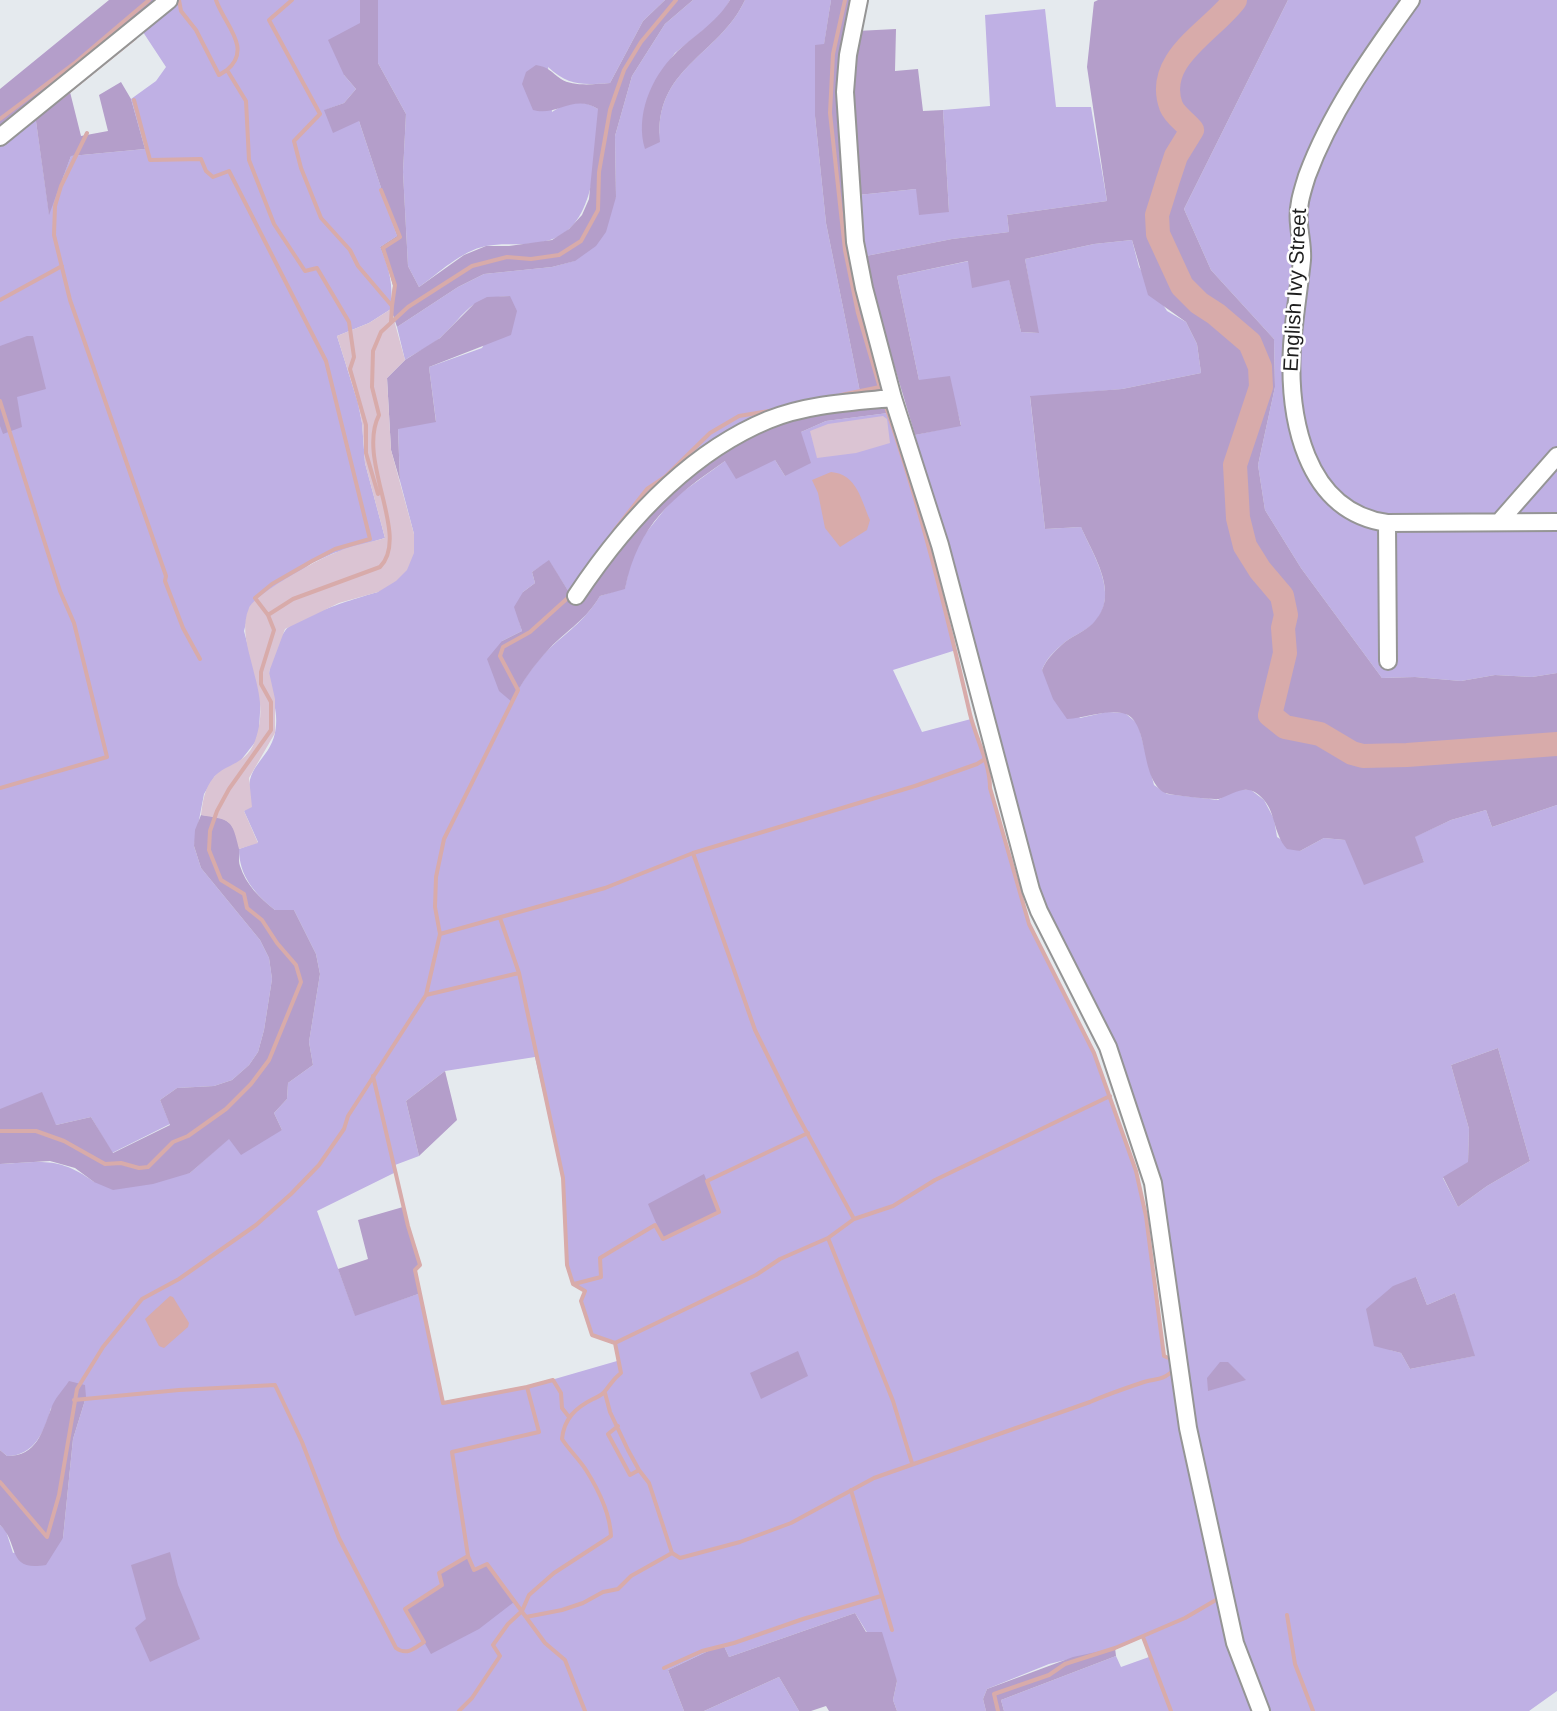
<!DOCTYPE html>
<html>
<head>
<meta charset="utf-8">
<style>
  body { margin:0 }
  canvas { display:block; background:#e5eaee }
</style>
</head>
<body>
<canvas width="1557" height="1711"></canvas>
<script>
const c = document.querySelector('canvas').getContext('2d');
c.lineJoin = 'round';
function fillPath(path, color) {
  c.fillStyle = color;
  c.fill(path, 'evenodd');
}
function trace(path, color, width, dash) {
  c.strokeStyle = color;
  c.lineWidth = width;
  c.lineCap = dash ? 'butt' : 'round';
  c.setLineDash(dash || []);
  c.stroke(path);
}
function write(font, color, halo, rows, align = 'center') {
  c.font = font + ' Helvetica,sans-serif';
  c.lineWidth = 5;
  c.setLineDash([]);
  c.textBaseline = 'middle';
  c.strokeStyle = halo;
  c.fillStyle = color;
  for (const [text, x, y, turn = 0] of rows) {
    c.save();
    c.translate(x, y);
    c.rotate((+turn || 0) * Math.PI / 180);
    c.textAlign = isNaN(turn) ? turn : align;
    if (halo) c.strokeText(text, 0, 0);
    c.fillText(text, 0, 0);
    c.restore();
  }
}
fillPath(new Path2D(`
  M174 0H360V23L344 75 356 89 344 103 325 110 359 121 397 236 380 247C390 269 393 285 391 309L369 323 337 336 358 403 362 423 365 463 385 538 334 553 312 563 250 607 244 631 261 696 259 729 256 741 245 755 237 765 215 776 204 794 194 846 201 868 260 940 269 958 272 979 264 1030 258 1052 249 1065 232 1080 214 1086 177 1088 160 1100 170 1124 112 1153 91 1117 56 1125 0 1109V141L35 114 49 213 71 156 145 149 131 99 156 81 166 67 141 29Z
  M378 0H665L643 21 610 83C582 85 569 86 548 67L552 112C567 102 583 99 598 109L600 115C595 154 597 226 550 240 529 247 507 242 486 246 461 251 439 273 419 287L408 266 403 172 406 114 378 63Z
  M693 0H730L721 16 675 53 654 83 660 142C653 68 719 56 745 0H831L824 45H815V116L826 223 861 397 735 433 572 597 549 561 532 572 535 583 523 592 519 621 522 631 502 641 512 701C521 683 536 661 551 647 570 630 587 618 600 596L625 588 631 559 641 539 673 499 725 461 775 460 785 476 801 432 826 421 888 413 925 534 956 650 893 670 922 732 971 719 990 774V788L1029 924 1094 1053 1136 1171 1146 1216 1164 1355 1173 1359 1255 1711H1004L1001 1700 1116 1656 1121 1667 1149 1657 1142 1637 1115 1648 1049 1664 987 1689 983 1699 986 1711H897L893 1700 897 1681 855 1613 729 1657 723 1644 668 1670 684 1711H0V1525L6 1531 13 1553 63 1538 73 1439 86 1397 51 1408C45 1431 34 1456 7 1456L0 1450V1164C41 1162 59 1156 94 1182L190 1173 229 1138 282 1130 274 1113 287 1099 288 1083 313 1065 309 1042 320 974 316 954 294 910H275C255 894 239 876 239 849L258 842 244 811 251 800C242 767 269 761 275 733 280 710 269 693 269 674 270 661 277 641 285 631 294 617 360 597 378 592L414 534 400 481 398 428 436 421 429 367 482 348 510 296C467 298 469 311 441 337 431 346 417 352 405 360L397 327 458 287 484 274 552 267 574 261 616 197 615 136 632 76 665 24ZM535 1057 563 1178 567 1265 573 1284 585 1291 581 1301 592 1335 615 1343 617 1361 527 1387 443 1403 421 1293 355 1315 317 1211 396 1172 395 1165 419 1156 406 1101 445 1071ZM707 1181 719 1212 663 1239ZM442 1585 424 1642 405 1609Z
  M1288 0H1557V673L1532 677 1495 675 1461 681 1415 677 1382 678 1301 568 1265 510 1258 465 1275 387 1274 339 1211 270 1184 209Z
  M1045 9 1056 107H1091L1107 201 1007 215 1009 232 952 239 866 256 858 195 916 189 949 212 943 110 990 106 985 15Z
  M1132 240 1139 267 1167 311 1186 322 1197 344 1201 373 1122 389 1030 397 1045 529 1081 527C1093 555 1119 593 1096 621 1088 630 1074 635 1065 642 1055 651 1047 657 1042 670L1080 718 1107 712 1125 713 1138 724 1154 785 1167 794 1218 800 1233 790H1251L1264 800 1274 819 1277 837 1300 851 1324 838 1345 840 1424 862 1414 837 1451 820 1486 810 1492 827 1557 805V1691L1529 1711H1265L1248 1674 1187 1395 1155 1178 1036 894 915 435 961 425 956 406 919 380 897 276 969 261 1009 279 1021 332 1038 333 1025 259 1094 244ZM1498 1048 1530 1161 1487 1186 1458 1207 1443 1178 1468 1163 1469 1129 1451 1065ZM1416 1277 1427 1305 1455 1293 1474 1356 1410 1369 1401 1353 1390 1350Z
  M779 1677 799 1711H704Z`), '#bfb0e4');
fillPath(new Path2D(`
  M109 0H162L0 131V89Z
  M360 0H378V63L406 114 403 172 408 266 419 287 464 255 486 246H509L552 240 569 229 582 215 589 199 598 109C574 93 556 117 533 110L522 84 526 72 536 65C549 67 551 72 561 79 573 87 596 84 610 83L643 21 665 0H693L665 24 632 76 615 136 616 197 606 232 596 246 575 261 552 267 484 274 458 287 397 327 391 309 393 286 388 266 380 247 397 236 359 121 333 133 324 110 344 103 356 89 344 75 328 40 360 23Z
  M730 0H745C719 56 653 68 660 142L645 149C635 116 651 78 674 55 693 35 715 25 730 0Z
  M831 0H851L845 27 838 92V125L845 220 886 395 861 397 826 223 815 116V45L824 44Z
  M1098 0H1288L1184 209 1211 270 1274 339 1275 387 1258 465 1265 510 1301 568 1382 678 1415 677 1461 681 1495 675 1532 677 1557 673V805L1492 827 1486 810 1451 820 1415 837 1424 862 1364 885 1345 840 1324 838 1300 851 1287 849C1273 833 1276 814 1264 800 1248 781 1236 793 1219 799 1214 800 1170 795 1165 793 1138 778 1151 718 1122 713 1103 710 1086 718 1067 719L1053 699 1042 670C1047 658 1055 651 1065 642 1074 635 1088 630 1095 621 1120 593 1093 555 1081 527L1045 529 1030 396 1122 389 1201 373 1197 344 1186 322 1148 295 1132 240 1094 244 1025 259 1039 333 1021 332 1009 280 972 288 968 261 897 276 919 380 950 376 961 426 915 435 877 308 866 256 952 239 1009 232 1007 215 1107 201 1087 67 1094 2Z
  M896 29 895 71 918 69 923 111 943 110 949 212 919 215 916 189 858 195 852 105 857 31Z
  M121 82 131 99 145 149 71 156 49 215 35 114 69 88 81 136 108 131 99 95Z
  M510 296 517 311 511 335 429 367 436 422 398 429 400 481 391 450 387 378 405 360 440 338 475 303 487 297Z
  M27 336H33L46 389 17 397 22 427 3 434 0 426V346Z
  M885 404 888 413 826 421 801 432 811 463 785 476 775 460 736 479 725 461C673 497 638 524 625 589L600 596C586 620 568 629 549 649 535 664 521 683 512 702L499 691 487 659 502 641 522 631 514 607 523 592 535 583 532 572 549 560 572 597 636 523 702 467 752 432 779 420Z
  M201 815C227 818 234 819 239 847 240 853 238 860 240 866 246 885 260 898 275 910H294L316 954 320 974 309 1042 313 1065 288 1083 287 1099 274 1113 282 1130 241 1155 229 1139 190 1173 153 1184 113 1190 94 1182 75 1168 50 1161 0 1164V1109L42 1092 56 1125 91 1117 113 1153 170 1125 160 1100 177 1088 214 1086 232 1080 249 1065 258 1052 264 1030 272 979 269 958 260 940 201 868 194 846 195 830Z
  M1498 1048 1530 1161 1487 1186 1458 1207 1443 1177 1468 1162 1469 1129 1451 1065Z
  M445 1071 457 1120 419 1156 406 1101Z
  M704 1174 719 1212 663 1239 648 1204Z
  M403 1207 420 1265 415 1270 421 1293 355 1316 338 1269 368 1259 358 1220Z
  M1416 1277 1427 1305 1455 1293 1475 1356 1410 1369 1401 1353 1374 1346 1366 1309 1393 1286Z
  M798 1351 808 1376 761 1399 750 1373Z
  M1220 1362H1228L1246 1380 1208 1391 1207 1378Z
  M69 1381 85 1385 86 1397 73 1439 63 1538 46 1565C6 1572 20 1544 0 1525V1450L7 1456C37 1456 42 1432 51 1409 54 1399 63 1390 69 1381Z
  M170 1552 178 1585 200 1639 150 1662 135 1628 146 1619 131 1565Z
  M468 1556 474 1570 487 1564 514 1602 479 1629 431 1654 405 1609 442 1585 439 1573Z
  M855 1613 866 1632H882L897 1681 893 1700 897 1711H829L826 1706 811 1711H799L779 1677 704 1711H684L668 1670 723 1644 729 1657Z
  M1115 1648 1116 1656 1001 1700 1004 1711H986L983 1699 987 1689 1073 1657Z`), '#b49eca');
fillPath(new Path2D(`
  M391 309 405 360 387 378 391 450 414 534V553L407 570 396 581 378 592 339 603 285 629 269 672 275 699V733L249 778 252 807 244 811 258 843 239 849C232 819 231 820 201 815 203 801 204 789 214 777 226 763 248 765 256 738 266 708 257 686 250 657 246 641 242 624 249 608 256 593 320 558 337 552 352 545 369 543 385 538L365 463 362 423 358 403 337 336 369 323Z
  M883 416 887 419 890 443 856 453 817 458 810 431 828 424Z`), '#dbc4d3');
fillPath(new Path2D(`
  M831 472C857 474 861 500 870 520L867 530 840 547 825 528 818 493 812 480Z
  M170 1296 173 1297 189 1323 188 1327 164 1348 159 1346 145 1319Z`), '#d8abaa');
trace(new Path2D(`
  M179 0 181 11 196 30 219 75 227 70 246 101 249 160 274 224 305 271 317 268 349 322 354 357 350 369 366 425V453L378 494
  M216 0C224 24 253 48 227 70
  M292 0 269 20 320 114 294 141 301 168 321 218 350 250 358 266 392 306 391 322
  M845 0 833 54 830 113 845 250 858 313 880 388
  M62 97 135 38
  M134 100 150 160 201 159 206 171 213 177 229 171 326 361 370 539 335 549 312 561 272 584 255 598 268 615
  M0 119 76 62 149 0
  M87 133 61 186 55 206 54 235 70 300 166 576 165 581 183 628 200 659
  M381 190 400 237 383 248 395 285 392 306
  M0 300 62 266
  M841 395 880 387
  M0 401 60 591 74 623 107 757 0 788
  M885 404C920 505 946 610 970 714 976 739 990 763 990 788L1029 924 1094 1053 1136 1171 1146 1216 1164 1356 1173 1360
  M614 531 647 489 665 477 710 433 739 416 775 410
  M693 853 755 1030 795 1111 854 1219
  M440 934 605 888 693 853 915 786 977 764 985 759
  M426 995 519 973
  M373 1076 408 1226 420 1265 415 1270 443 1403 527 1387
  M0 1131H36L64 1141 105 1164 121 1163 139 1168 148 1167 173 1142 188 1136 226 1109 251 1084 269 1060 301 982 296 965 277 943 262 920 247 908 244 894 221 880 209 850 210 831 217 811 229 789 271 730V702L261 684V672L274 630 268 615 293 599 380 567C411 536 356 460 379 415L372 387 373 351 381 332 408 307 472 266 507 257 531 259 559 255 581 241 598 210 599 172 610 110 624 70 641 42 676 0
  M828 1238 893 1401 912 1463
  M574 1284 601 1277 600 1258 655 1225 663 1239 719 1212 707 1181 808 1133
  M615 1343 756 1275 780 1259 828 1238 854 1219 893 1206 935 1180 1110 1096
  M605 1393 610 1412 628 1450 639 1470 649 1483 672 1553
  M74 1400 179 1390 275 1385 302 1442 339 1538 396 1648C407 1656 415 1648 424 1642L405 1609 442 1585 439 1573 468 1556
  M569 1417 562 1408 561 1393 553 1380 527 1387 539 1432 452 1452 468 1556 474 1570 487 1564 545 1643 565 1660 585 1711
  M618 1426 608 1434 630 1475 639 1470
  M0 1482 47 1537 59 1495 77 1389 103 1347 142 1299 179 1279 256 1225 291 1194 319 1165 344 1129 348 1116 426 995 440 934 435 907 436 877 444 839 518 690 500 656 503 647 530 632 571 595
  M851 1490 892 1630
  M1287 1615 1295 1664 1313 1711
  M526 1617 562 1610 583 1603 603 1592 618 1589 631 1576 672 1553 680 1558 740 1542 791 1523 874 1478 1090 1402C1108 1394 1126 1388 1144 1382 1159 1378 1161 1381 1174 1370
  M1143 1637 1171 1711
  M664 1668 702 1651 734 1643 803 1619 881 1596
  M459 1711 472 1698 500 1656 493 1645 508 1624 522 1611 529 1595 554 1573 611 1536C610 1513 598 1489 586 1470 579 1459 569 1450 562 1439 564 1419 575 1408 593 1399 597 1397 603 1395 605 1391 611 1384 613 1379 621 1373L615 1343 592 1335 581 1301 585 1291 573 1284 567 1265 563 1178 519 973 500 918
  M998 1711 994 1694 1049 1675 1065 1664 1115 1648 1185 1618 1221 1597`), '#d8abaa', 4);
trace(new Path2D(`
  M1235 0C1212 31 1154 59 1171 106 1175 116 1186 122 1192 130L1176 156 1168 180 1157 215 1158 234 1182 286 1199 303 1216 314 1250 343 1260 367 1261 387 1235 465 1238 518 1245 546 1260 570 1282 596 1286 615 1283 628 1285 653 1270 715 1285 727 1320 734 1352 753 1363 756 1407 755 1557 744`), '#d8abaa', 24);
const minor = new Path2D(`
  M859 0 848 55 845 92 855 242 864 288 893 398 940 545 1031 890 1039 911 1108 1047 1153 1183 1188 1428 1235 1643 1261 1711
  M1411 0C1371 56 1331 111 1307 176 1302 192 1297 207 1299 224 1300 237 1303 248 1302 260 1299 289 1294 318 1292 346 1288 416 1304 511 1387 523L1557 522
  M0 137 169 0
  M1500 521 1557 456
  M1387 523 1388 661
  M576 596C624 524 686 454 768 420 807 404 852 402 893 398`);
trace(minor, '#959595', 20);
trace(minor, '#fff', 16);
write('21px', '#1e1e1e', '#fff', [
  ["English Ivy Street",1296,290,-87]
]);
</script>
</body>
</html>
